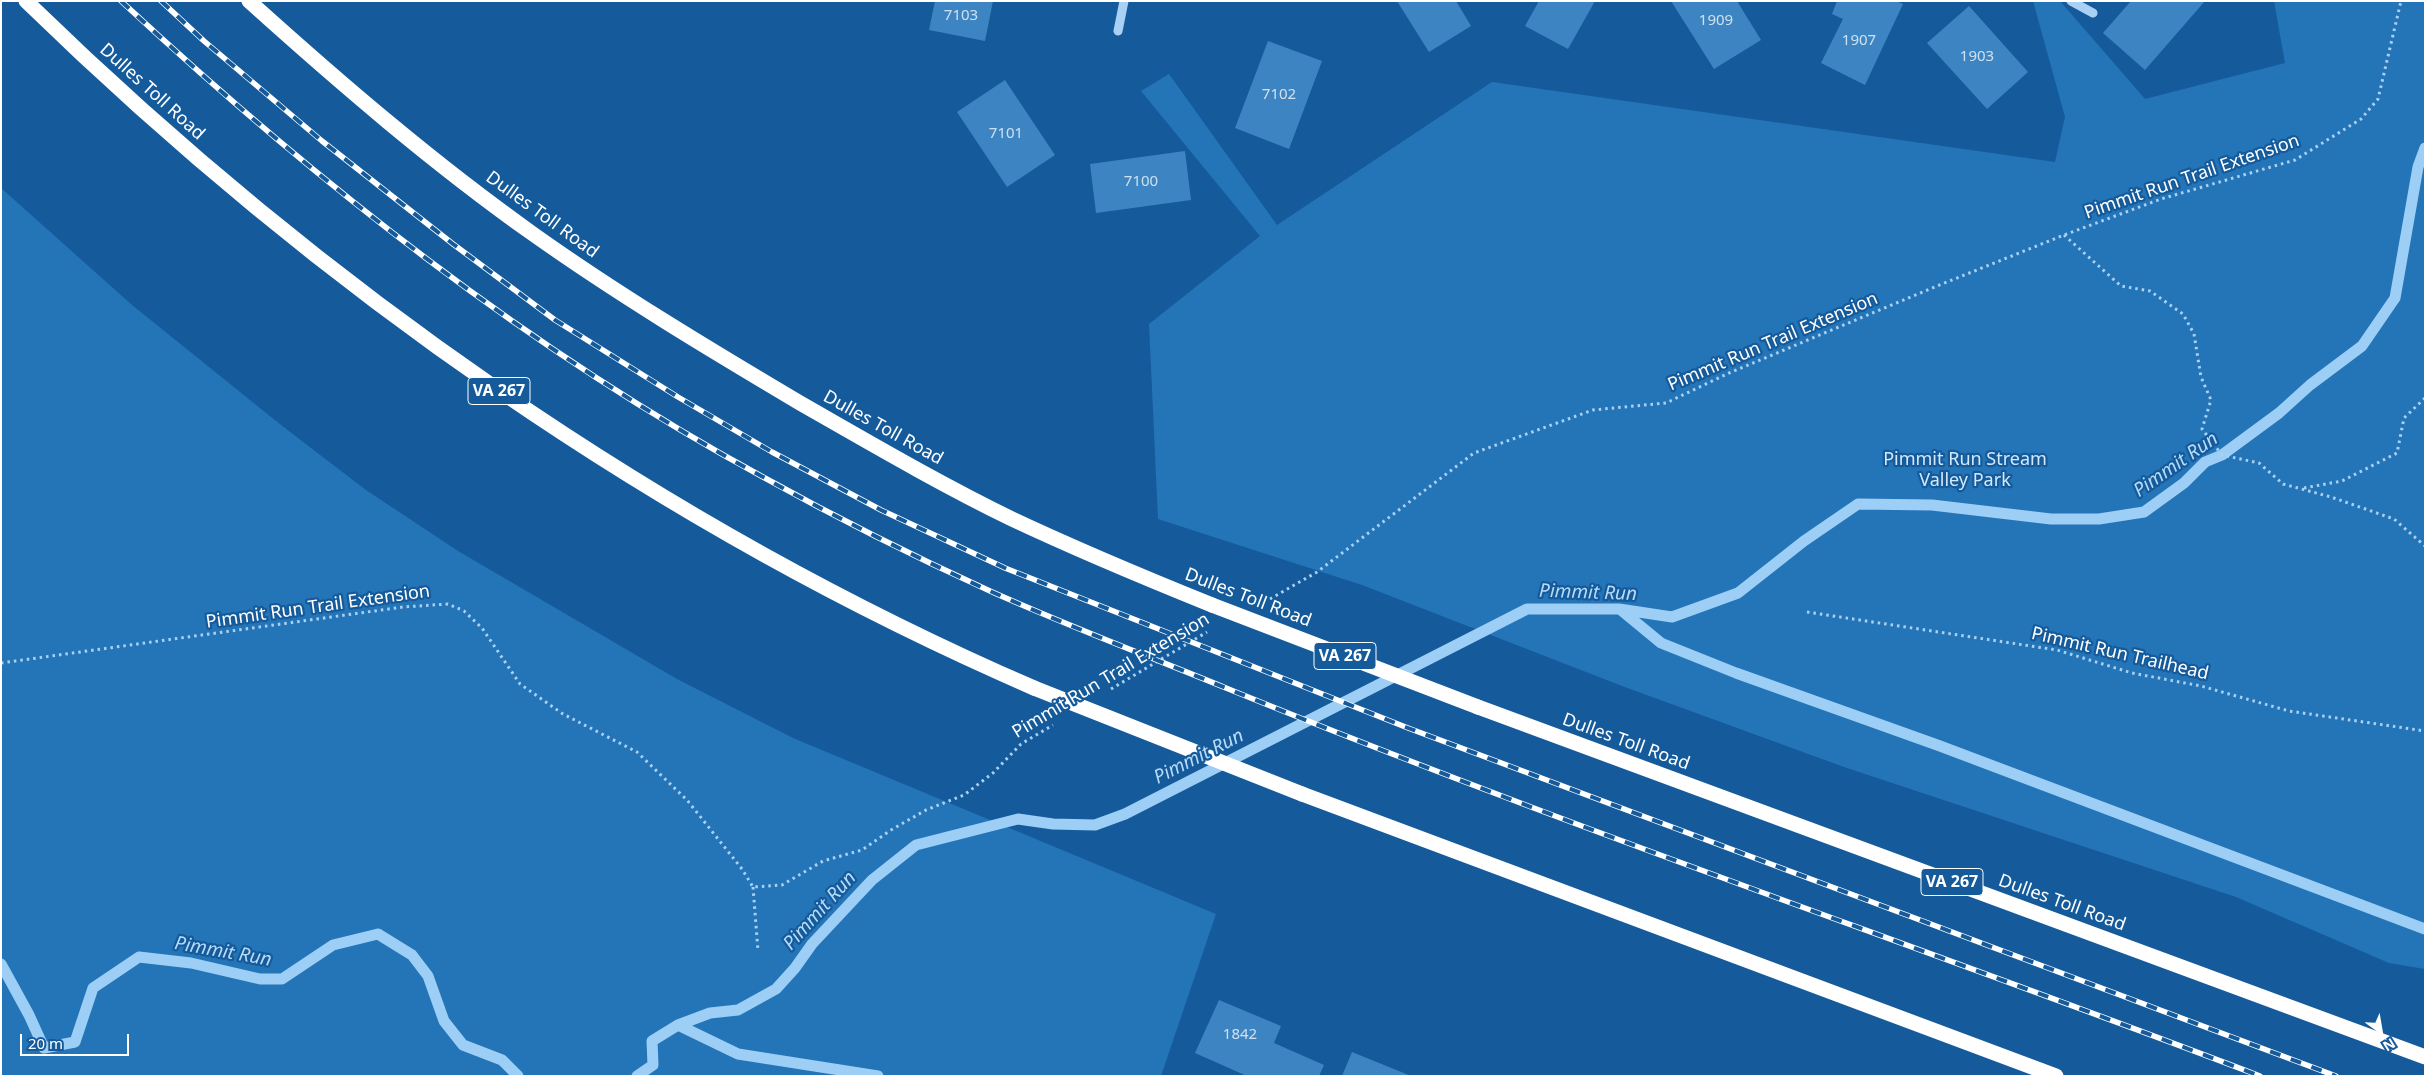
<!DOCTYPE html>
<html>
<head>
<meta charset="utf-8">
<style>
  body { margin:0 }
  #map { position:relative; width:2426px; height:1077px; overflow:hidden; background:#155b9b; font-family:"Noto Sans",sans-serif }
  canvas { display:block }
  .frame { position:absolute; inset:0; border:2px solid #fff; pointer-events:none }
  .north { position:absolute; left:2356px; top:1007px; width:50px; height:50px; -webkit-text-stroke:4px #155b9b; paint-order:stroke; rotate:148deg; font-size:14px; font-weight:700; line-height:20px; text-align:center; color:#fff }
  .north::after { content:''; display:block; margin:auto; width:18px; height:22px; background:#fff; clip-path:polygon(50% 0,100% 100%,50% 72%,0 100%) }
  .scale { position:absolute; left:20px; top:1034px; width:109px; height:22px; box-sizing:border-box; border:2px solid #fff; border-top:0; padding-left:6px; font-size:15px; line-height:18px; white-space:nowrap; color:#fff; -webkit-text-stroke:4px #155b9b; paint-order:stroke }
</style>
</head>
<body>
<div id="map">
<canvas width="2426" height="1077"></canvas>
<div class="frame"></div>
<div class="north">N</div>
<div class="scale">20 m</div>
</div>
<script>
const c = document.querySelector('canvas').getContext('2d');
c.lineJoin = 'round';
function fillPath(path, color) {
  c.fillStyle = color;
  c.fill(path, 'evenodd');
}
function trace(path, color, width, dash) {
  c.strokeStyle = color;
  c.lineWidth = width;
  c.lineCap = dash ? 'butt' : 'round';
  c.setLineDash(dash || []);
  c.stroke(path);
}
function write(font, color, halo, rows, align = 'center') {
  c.font = font + ' "Noto Sans",sans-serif';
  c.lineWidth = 4.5;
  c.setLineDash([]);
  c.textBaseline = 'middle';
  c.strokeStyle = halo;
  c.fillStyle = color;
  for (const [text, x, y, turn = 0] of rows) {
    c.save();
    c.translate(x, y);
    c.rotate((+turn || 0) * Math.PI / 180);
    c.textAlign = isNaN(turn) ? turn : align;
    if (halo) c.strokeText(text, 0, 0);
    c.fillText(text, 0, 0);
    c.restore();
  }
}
fillPath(new Path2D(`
  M2033 1H2060L2145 99 2285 63 2274 1H2425V969L2389 963 2236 897 1844 767 1622 686 1362 585 1158 519 1149 324 1260 236 1141 91 1169 74 1277 225 1492 82 2055 162 2065 117Z
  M1 188 132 305 281 425 366 490 458 551 677 679 793 738 1216 914 1161 1076H1Z`), '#2474b8');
trace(new Path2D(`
  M1621 610 1661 643 1736 673 1940 746 2425 929
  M1 964 29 1015 44 1048 75 1042 93 988 139 957 191 963 260 979H282L333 945 378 934 412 955 428 976 444 1021 463 1045 502 1060 518 1076
  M678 1025 738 1054 878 1076
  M637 1076 653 1065 652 1041 678 1025 710 1013 738 1010 776 989 795 968 812 944 872 880 916 845 1018 819 1053 824 1095 825 1125 814 1527 609H1619L1672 617 1738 593 1804 541 1858 504 1932 505 2051 519H2099L2144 512 2184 483 2205 462 2222 455 2279 413 2310 385 2362 346 2395 298 2418 167 2425 148`), '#9dcef5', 11);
fillPath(new Path2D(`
  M935 1H993L985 41 929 30Z
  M1397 1H1456L1471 26 1429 52Z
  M1539 1H1595L1568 49 1525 26Z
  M1671 1H1737L1761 40 1714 69Z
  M1837 1H1896L1903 4 1865 85 1821 63 1843 19 1832 14Z
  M2131 1H2205L2145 70 2103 33Z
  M1969 6 2028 72 1987 109 1927 43Z
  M1268 41 1322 61 1289 149 1235 128Z
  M1005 80 1055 155 1007 187 957 112Z
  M1185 151 1191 200 1096 213 1090 164Z
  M1219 1000 1281 1026 1274 1043 1324 1065 1319 1076H1247L1195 1053Z
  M1352 1052 1411 1076H1342Z`), '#3d85c2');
trace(new Path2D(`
  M2064 235 2121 286 2150 291 2183 314 2194 334 2201 377 2211 400 2202 429 2222 455 2259 463 2283 484 2331 497 2394 519 2425 546
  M2304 488 2342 481 2397 453 2404 418 2425 398
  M1270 599 1317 572 1474 453 1593 410 1666 403 1729 373 1937 286 2064 235 2161 199 2295 160 2361 119 2378 99 2401 1
  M1807 612 2057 650 2132 673 2201 686 2289 711 2425 731
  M1 663 403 607 448 604 464 611 482 628 520 684 563 714 637 752 687 800 742 869 753 887 782 885 823 861 862 850 891 830 926 810 964 795 993 773 1021 744 1053 725
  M1111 689 1207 632
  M753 887 758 951`), '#aad1f3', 3, [2.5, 4]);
trace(new Path2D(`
  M2071 1 2093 13
  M1118 31 1124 1`), '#aad1f3', 9);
trace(new Path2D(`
  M26 1C318 286 660 526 1034 688
  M249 1C340 83 433 163 533 234 619 295 709 349 800 403 870 443 940 484 1012 519 1078 550 1145 578 1212 605
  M1478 707 2425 1057
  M1302 794 2056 1076`), '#fff', 15);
const rail = new Path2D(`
  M121 1C316 182 529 350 763 477 837 518 913 556 990 591 1068 626 1148 656 1226 688 1567 827 1916 945 2260 1076
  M161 1 204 41 322 141 453 244 555 320 678 397 772 452 881 510 1005 568 1408 728 2336 1076`);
trace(rail, '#fff', 5.5);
trace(rail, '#155b9b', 4, [11]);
trace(new Path2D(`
  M1212 605 1478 707
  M1034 688 1302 794`), '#fff', 15);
write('15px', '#cee0f0', null, [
  ["7103",961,16],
  ["1909",1716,21],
  ["1907",1859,41],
  ["1903",1977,57],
  ["7102",1279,95],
  ["7101",1006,134],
  ["7100",1141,182],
  ["1842",1240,1035]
]);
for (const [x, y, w] of [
  [499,391,62],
  [1345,656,62],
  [1952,882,62]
]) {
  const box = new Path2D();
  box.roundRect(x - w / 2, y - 13.5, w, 27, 4);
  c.fillStyle = '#155b9b';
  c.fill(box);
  trace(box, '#fff', 1);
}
write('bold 16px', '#fff', null, [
  ["VA 267",499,391],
  ["VA 267",1345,656],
  ["VA 267",1952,882]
]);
write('18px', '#fff', '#155b9b', [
  ["Dulles Toll Road",152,92,42],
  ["Pimmit Run Trail Extension",2192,177,-19],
  ["Dulles Toll Road",542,215,36],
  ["Pimmit Run Trail Extension",1773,342,-23],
  ["Dulles Toll Road",883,428,29],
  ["Dulles Toll Road",1248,598,21],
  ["Pimmit Run Trail Extension",318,607,-8],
  ["Pimmit Run Trailhead",2120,654,13],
  ["Pimmit Run Trail Extension",1111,676,-31],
  ["Dulles Toll Road",1626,742,20],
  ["Dulles Toll Road",2062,903,20]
]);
write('18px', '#d2e9fd', '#155b9b', [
  ["Pimmit Run Stream",1965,460],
  ["Valley Park",1965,481]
]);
write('italic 19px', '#b7dbf9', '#155b9b', [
  ["Pimmit Run",2176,465,-35],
  ["Pimmit Run",1588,593,2],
  ["Pimmit Run",1199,757,-27],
  ["Pimmit Run",820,911,-48],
  ["Pimmit Run",223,952,10]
]);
</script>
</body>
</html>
